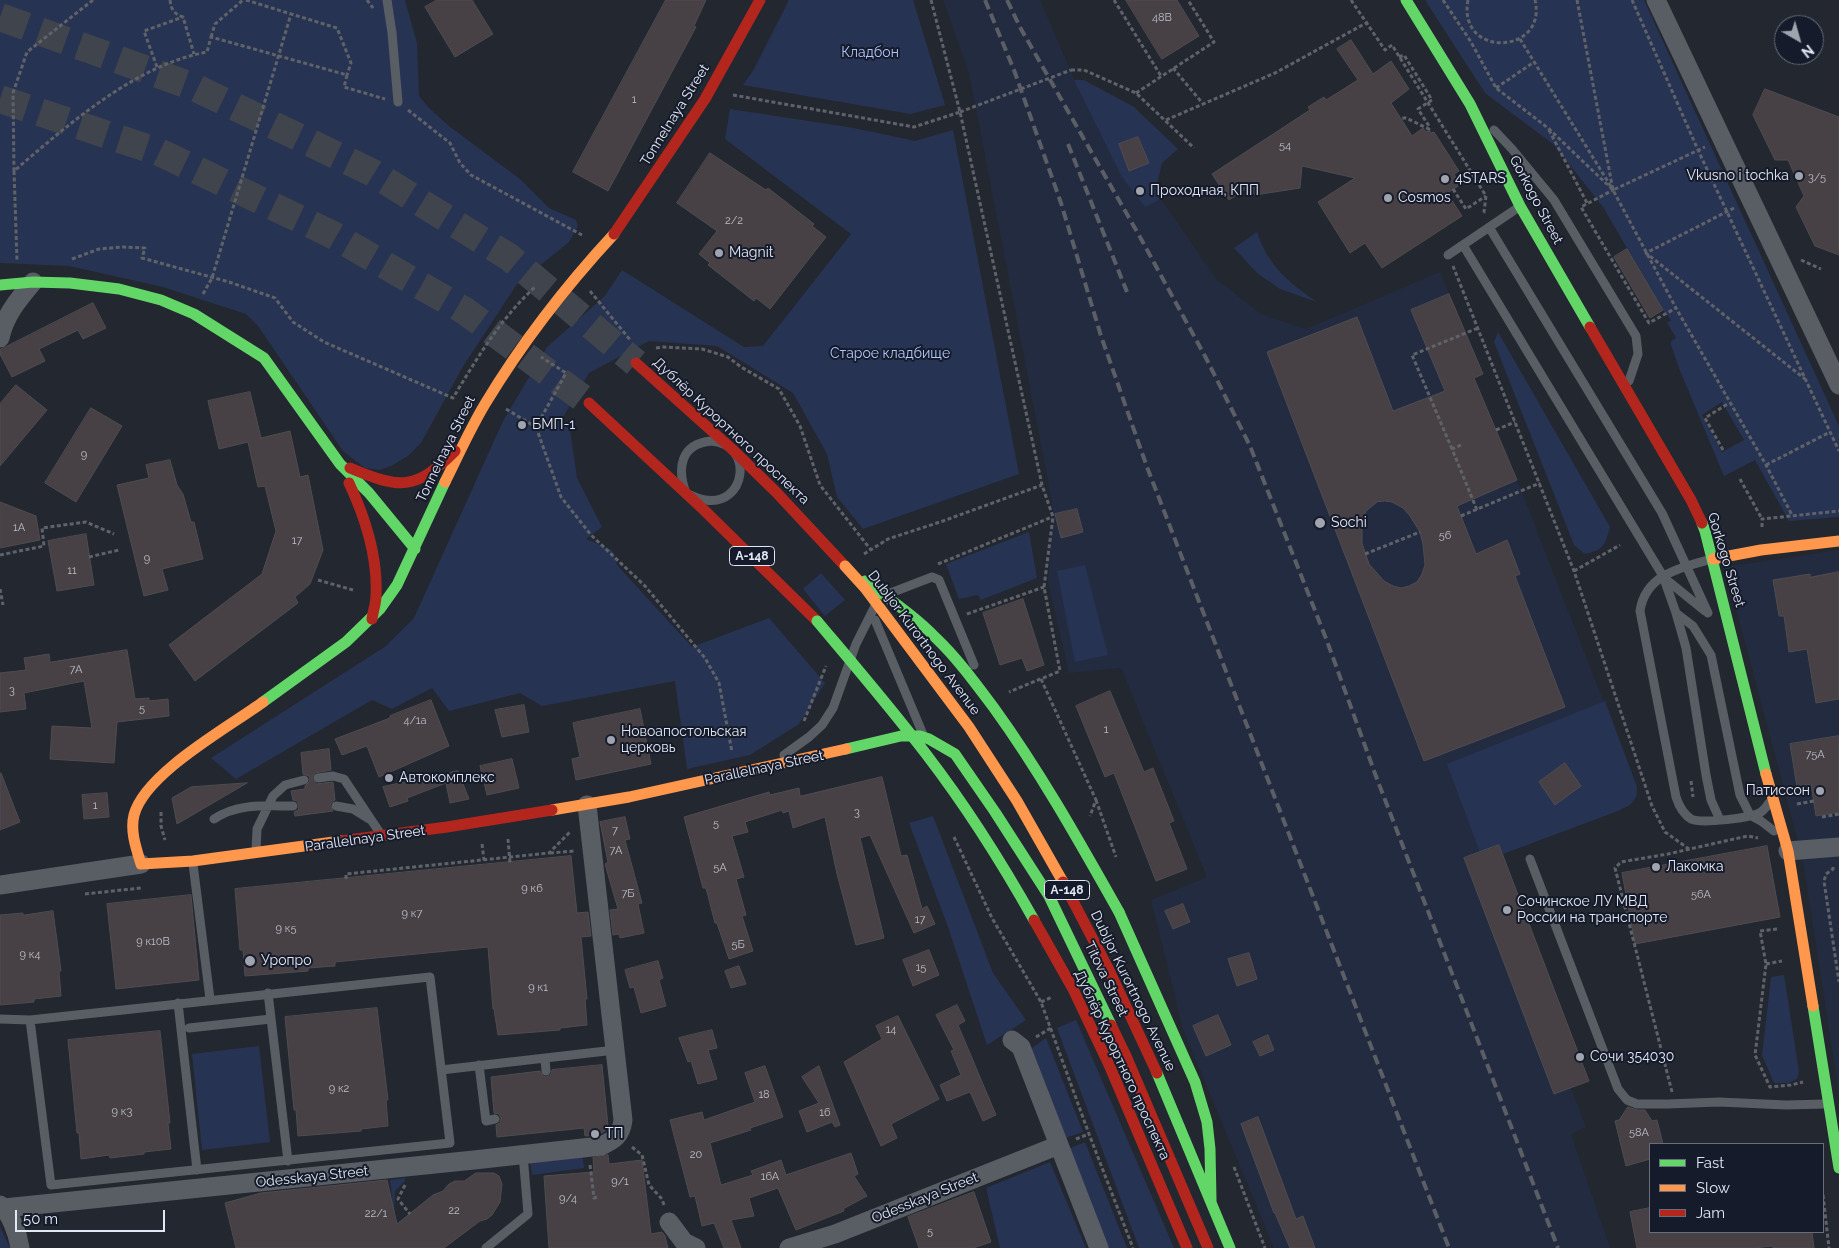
<!DOCTYPE html>
<html>
<head>
<meta charset="utf-8">
<style>
  body { margin:0 }
  #map { position:relative; width:1839px; height:1248px; overflow:hidden; background:#232730; font-family:Raleway,sans-serif }
  canvas { display:block }
  .legend { position:absolute; left:1649px; top:1143px; width:175px; height:90px; box-sizing:border-box; background:#151b2a; border:1px solid #676d7a; margin:0; padding:6px 9px; list-style:none; font-size:15px; color:#e3e7f3 }
  .legend li { display:flex; align-items:center; gap:10px; height:25px }
  .legend b { width:25px; border:1px solid #676d7a }
  .north { position:absolute; left:1774px; top:15px; width:50px; height:50px; box-sizing:border-box; background:#151b2a; border:1px solid #676d7a; border-radius:50%; rotate:142deg; font-size:14px; font-weight:700; line-height:20px; text-align:center; color:#e3e7f3 }
  .north::after { content:''; display:block; margin:auto; width:18px; height:22px; background:#a0a4af; clip-path:polygon(50% 0,100% 100%,50% 72%,0 100%) }
  .scale { position:absolute; left:15px; top:1210px; width:150px; height:22px; box-sizing:border-box; border:2px solid #e3e7f3; border-top:0; padding-left:6px; font-size:15px; line-height:18px; white-space:nowrap; color:#e3e7f3; -webkit-text-stroke:4px #151b2a; paint-order:stroke }
</style>
</head>
<body>
<div id="map">
<canvas width="1839" height="1248"></canvas>
<ul class="legend">
<li><b style="height:6px;background:#63d668"></b>Fast</li>
<li><b style="height:6px;background:#ff974d"></b>Slow</li>
<li><b style="height:6px;background:#b3261e"></b>Jam</li>
</ul>
<div class="north">N</div>
<div class="scale">50 m</div>
</div>
<script>
const c = document.querySelector('canvas').getContext('2d');
c.lineJoin = 'round';
function fillPath(path, color) {
  c.fillStyle = color;
  c.fill(path, 'evenodd');
}
function trace(path, color, width, dash) {
  c.strokeStyle = color;
  c.lineWidth = width;
  c.lineCap = dash ? 'butt' : 'round';
  c.setLineDash(dash || []);
  c.stroke(path);
}
function write(font, color, halo, rows, align = 'center') {
  c.font = font + ' Raleway,sans-serif';
  c.lineWidth = 4;
  c.setLineDash([]);
  c.textBaseline = 'middle';
  c.strokeStyle = halo;
  c.fillStyle = color;
  for (const [text, x, y, turn = 0] of rows) {
    c.save();
    c.translate(x, y);
    c.rotate((+turn || 0) * Math.PI / 180);
    c.textAlign = isNaN(turn) ? turn : align;
    if (halo) c.strokeText(text, 0, 0);
    c.fillText(text, 0, 0);
    c.restore();
  }
}
fillPath(new Path2D(`
  M943 0H1040L1078 88 1145 207 1161 199 1216 279 1261 314 1306 329 1440 272 1449 294 1411 310 1491 491 1517 480 1637 787V795L1634 802 1618 811 1503 854 1499 845 1480 852 1586 1127 1571 1134 1610 1248H1274L1183 1029 1151 900 1207 877 1121 668 1069 673 1048 582 1053 510 1049 486 969 73Z
  M1839 550V1094L1803 860 1725 567Z`), '#232b40');
fillPath(new Path2D(`
  M0 0H405L417 43 419 96 429 108 449 126 520 179 549 208 576 220 578 226 569 242 517 284 462 368 421 443 408 456 391 466 380 470 365 468 343 451 258 326 246 314 163 287 69 266 0 263Z
  M789 0H913L945 105 910 114 743 85 753 71Z
  M1425 0H1644L1839 426V517L1789 521 1755 460 1724 476 1679 368 1671 345V341L1676 338 1667 323 1671 320 1663 310 1603 207 1553 144 1485 93ZM1722 402 1744 440 1722 452 1702 415Z
  M1074 80H1084L1134 107 1178 149 1162 163 1157 184 1161 199 1145 207 1122 177Z
  M730 109 854 128 915 141 953 130 1019 474 863 529 837 497 827 454 793 393 717 346 649 341 589 373 561 421 570 430 577 478 602 527 586 539 612 550 617 565 692 647 769 618 825 683 799 724 750 755 687 769 675 681 542 706 520 693 449 711 432 688 392 709 372 700 236 779 211 758 386 646 414 618 503 421 547 347 605 296 622 270 744 347 763 346 851 234 725 139Z
  M1257 232C1269 267 1288 282 1317 302L1280 289 1257 273 1234 248Z
  M1498 332 1610 527C1605 545 1604 550 1585 554L1574 545 1494 342Z
  M1029 532 1037 578 981 600 978 595 959 599 946 564Z
  M1085 565 1108 655 1075 662 1057 571Z
  M821 573 845 600 825 616 803 589Z
  M1605 701 1637 787C1637 802 1631 805 1618 811L1503 854 1499 845 1480 852 1447 764Z
  M933 816 993 973 1026 1020 987 1045 948 927 909 823Z
  M1784 975 1799 1071 1797 1079 1788 1083H1774L1762 1055 1771 977Z
  M1076 1020 1174 1248H1139L1057 1028Z
  M1046 1038 1083 1132 1062 1139 1028 1051Z
  M259 1046 270 1142 202 1150 192 1054Z
  M1085 1142 1127 1248H1106L1066 1150Z
  M582 1153 584 1168 532 1175 530 1161Z
  M1050 1162 1086 1248H1000L986 1188Z
  M405 1178V1181L395 1191 394 1215 390 1180Z
  M0 1227 10 1248H0Z`), '#273352');
const building = new Path2D(`
  M437 0H472L493 34 455 57 425 7Z
  M666 0H706L694 26 696 27 608 191 573 172Z
  M1126 0H1177L1199 36 1162 59Z
  M1351 40 1373 74 1391 61 1409 89 1391 103 1412 136 1423 128 1426 132 1429 130 1431 133 1434 132 1459 171 1454 174 1460 185 1447 193 1462 216 1382 268 1365 243 1350 253 1318 202 1355 178 1302 166 1300 188 1255 195 1250 186 1229 200 1212 174 1310 110 1308 107 1324 97 1326 100 1358 80 1337 49Z
  M1765 89 1839 117V255L1815 246 1796 207 1804 196 1788 160H1775L1753 115Z
  M1138 137 1149 163 1129 171 1119 144Z
  M710 153 766 190 768 188 814 224 812 226 826 237 770 309 756 298 754 301 708 265 710 263 699 254 717 231 677 203Z
  M1627 249 1663 310 1650 318 1614 257Z
  M1449 294 1483 374 1474 378 1517 480 1457 506 1476 554 1507 540 1520 574 1515 576 1565 707 1424 761 1267 352 1357 317 1393 411 1445 391 1411 310ZM1385 501 1392 502 1403 508 1410 516 1420 532 1423 544 1425 565 1422 574 1417 582 1409 586 1401 588 1393 586 1384 581 1369 564 1362 543V521L1366 511 1377 502Z
  M93 303 106 328 83 339 78 330 39 349 45 361 12 377 0 354V350Z
  M16 385 47 410 0 466V404Z
  M250 392 261 438 290 431 300 477 308 475 323 550 310 584 295 597 298 603 195 681 169 645 262 574 276 531 265 486 258 487 248 442 219 449 208 401Z
  M91 408 122 426 76 502 45 483Z
  M170 460 177 485 183 494 191 522H194L203 559 162 569 168 590 144 596 117 485 149 478 146 465Z
  M0 502 36 516 40 540 0 548Z
  M1077 509 1083 532 1061 538 1055 514Z
  M86 534 94 585 57 591 48 541Z
  M1839 572V699L1816 703 1807 649 1789 652 1784 616H1779L1773 580 1810 574V577Z
  M1023 599 1044 665 1027 671 1022 658 1000 665 983 613Z
  M127 650 135 699 149 698V701L168 699 169 716 117 722 114 763 50 759 52 726 92 728 84 681 24 693 26 709 0 712V673L26 670 24 658 49 654 50 662Z
  M1110 691 1144 772 1153 768 1174 821 1169 823 1187 869 1156 881 1114 773 1105 777 1076 706Z
  M431 700 449 746 379 777 367 746 342 755 335 739 390 718V716Z
  M524 705 529 732 502 737 495 710Z
  M640 709 651 764 576 780 572 759 580 757 573 723Z
  M1839 736V812L1816 816 1811 784 1797 787 1790 744Z
  M329 749 331 770 315 773 312 778 316 784 333 782 335 800 332 802 330 805 333 811 295 816 294 812 298 810 299 806 297 801 293 800 291 791 305 789V786L310 781 309 776 303 774 301 753Z
  M512 759 519 788 487 795 480 766Z
  M1565 763 1581 786 1555 805 1539 782Z
  M458 771 469 799 450 803 446 783 407 798 408 801 390 807 383 787Z
  M1 773 20 822 0 830V774Z
  M882 777 901 856 907 855 922 909 927 906 935 924 914 933 870 835 860 838 884 938 856 945 837 874 825 817 793 828 789 811 783 813 782 810 745 822 748 832 732 836 744 877 736 879 746 915 742 916 753 951 729 959 717 923H715L706 888H703L684 817 769 792 770 795 799 788 800 796Z
  M247 783 177 824 172 798 191 787Z
  M107 793 109 817 84 819 82 795Z
  M625 817 630 839 625 840 642 903 638 904 644 933 620 938 619 934 613 935 610 910 618 909 605 864 608 862 600 822Z
  M1499 845 1589 1081 1554 1094 1464 858Z
  M1767 846 1780 917 1635 944 1622 873Z
  M571 856 577 913 588 912 591 936 581 937 587 999H585L587 1025 560 1028V1030L498 1035 494 1009H493L488 947 335 962V966L308 968V971L245 976 243 950H240L235 889Z
  M191 895 199 980 116 989 107 904Z
  M1183 904 1190 922 1173 929 1165 911Z
  M53 911 61 971H59L61 996 34 999V1002L0 1005V915L23 913V915Z
  M929 950 939 975 913 986 903 960Z
  M1249 953 1257 979 1237 986 1228 959Z
  M658 961 663 978 659 980 666 1006 641 1013 634 987 630 988 625 970Z
  M739 966 746 984 731 988 725 971Z
  M957 1005 965 1021 958 1025 996 1115 983 1121 970 1092 947 1101 940 1085 961 1075 951 1051 954 1050 936 1015Z
  M377 1008 388 1100H386L388 1126 361 1129V1131L298 1136 296 1110H294L285 1017Z
  M1218 1015 1231 1045 1206 1056 1193 1026Z
  M898 1016 939 1099 891 1124 897 1138 881 1146 844 1062 882 1039 876 1026Z
  M712 1030 717 1048 708 1050 717 1079 698 1084 691 1061 688 1062 679 1038Z
  M160 1031 170 1123H168L171 1149 144 1152V1154L110 1158 109 1155 81 1159 79 1133H77L68 1040Z
  M1268 1035 1274 1050 1260 1056 1253 1042Z
  M602 1065 608 1126H604L605 1131 598 1135 585 1136 584 1128 497 1137 496 1125 500 1123 501 1118 499 1114 494 1113 491 1077 540 1071 543 1076 547 1077 551 1074 552 1070Z
  M765 1066 783 1117 750 1128 751 1130 710 1143 721 1185 753 1175 751 1171 781 1160 786 1175 851 1153 858 1174 854 1176 867 1196 843 1209 844 1211 796 1230 778 1188 749 1198 754 1216 731 1220 741 1248H724L714 1223 702 1226 695 1196 690 1197 670 1120 702 1112 704 1120 755 1102 745 1073Z
  M819 1066 840 1125 835 1127 832 1122 807 1132 799 1111 819 1103 802 1077Z
  M1628 1107 1637 1110H1645L1652 1121 1657 1120 1663 1144H1650V1159L1626 1166 1615 1121 1619 1120Z
  M1258 1117 1296 1219 1303 1216 1315 1248H1290L1275 1213H1274L1241 1124Z
  M608 1155 609 1164 642 1160 651 1234 662 1232 665 1236 668 1248H549L544 1176 594 1172 593 1158Z
  M476 1173H494L499 1176 502 1184 500 1202 492 1215 487 1219 480 1221 444 1248H236L225 1203 261 1193 387 1180 397 1224 433 1195 443 1191 449 1184 455 1181H464Z
  M974 1192 991 1242 973 1248H919L908 1217Z
  M1650 1208V1232H1812L1814 1248H1773V1246L1753 1248H1637L1630 1212Z`);
fillPath(building, '#474146');
trace(building, '#4e4c50', 1);
trace(new Path2D(`
  M0 17 194 87 373 173 509 257 636 363
  M0 99 159 152 331 234 465 311 589 403`), '#40444d', 28, [28, 14]);
trace(new Path2D(`
  M93 0 27 52 13 93 14 171C68 125 135 65 207 52L211 37 347 75 344 87 385 99
  M170 0C171 9 174 14 183 17L194 54
  M246 0 291 14
  M367 0 373 8
  M931 0 960 112 1042 485 1053 517 1044 587 1060 671 1009 692
  M1114 0 1161 76
  M1351 0 1385 50 1392 45 1486 196 1484 212 1483 213
  M1443 0 1471 42 1496 88 1548 128 1613 190 1705 147
  M1468 0C1457 59 1548 55 1535 0
  M1577 0 1613 190 1676 308 1766 465 1792 515
  M1632 0 1698 150 1839 451
  M211 37 215 24 243 0
  M1520 39 1613 190 1581 207 1649 323 1676 308
  M1399 57 1404 55 1432 100 1418 109 1429 126V129L1406 118H1401
  M157 67 144 31 183 17
  M1173 68 1204 105
  M1071 70H1084L1136 93 1194 148
  M1496 88 1534 62
  M1136 93 1214 42 1188 0
  M733 95 914 127 960 112
  M408 110 450 143 460 163 471 175 582 235
  M1166 120 1275 73 1368 22
  M1549 130 1587 203
  M14 171 17 261
  M1456 179 1470 170
  M1453 189 1466 209 1486 196
  M1734 208 1646 253 1805 379
  M72 259 99 249 123 247 145 248 142 258 229 282 275 298 293 322 324 342 453 398C477 358 501 318 535 287
  M1801 260 1821 269
  M1453 266 1574 571 1652 806 1665 832 1689 849
  M590 291 631 341
  M203 294 212 278 291 14 337 28 351 63 347 75
  M656 348 663 347 702 349 728 357 741 367 779 389 800 426 820 485 871 550
  M506 409 536 427 566 373 541 357
  M536 427 561 497 591 535 645 586 705 658 719 683 732 752
  M1496 430 1515 422
  M1461 445 1452 449 1477 510
  M1452 449 1412 355 1478 328
  M1723 450 1705 418 1729 403
  M1766 465 1830 432
  M1740 479 1762 519
  M1461 516 1540 483
  M1762 527V519L1839 511
  M864 554 888 539 943 521 1042 485
  M1365 554 1420 532
  M0 555 44 546 42 528 86 522 114 534
  M89 557 119 550
  M938 564 1052 517
  M1574 571 1620 545
  M318 580 353 590
  M0 589 3 605
  M967 614 1044 587
  M1041 679 1096 800 1090 816
  M804 721 826 666
  M1691 781 1693 797
  M1096 800 1116 857
  M1797 804 1814 801
  M161 812V826L165 840
  M1822 817 1839 814
  M954 837 992 918 1041 1002 1089 1134 1133 1248
  M508 839 510 863
  M482 844 484 860
  M550 853 574 851
  M1833 867V869L1826 874 1824 881 1839 982
  M346 879V874L549 853 571 831
  M85 894 141 888
  M1777 929 1760 931 1766 964 1755 1055 1770 1087 1791 1085 1803 1082
  M1766 964 1782 961
  M1041 1002 1052 997
  M1036 1037 1051 1028
  M1672 1092 1615 868 1621 862 1668 854 1734 839 1748 836 1758 838
  M1076 1139 1089 1134
  M632 1147 642 1155 649 1185 662 1199 664 1205
  M590 1165 594 1198 597 1197
  M1234 1167 1265 1248
  M405 1185 398 1199 410 1214
  M1823 1195 1829 1248`), '#606269', 3, [4, 2.5]);
trace(new Path2D(`
  M387 0 392 33 398 102
  M1494 130 1512 149 1554 200 1636 336 1638 354 1629 381
  M1489 227 1662 513 1708 613
  M1463 245 1663 576 1676 613 1686 648 1706 775 1711 800 1720 820
  M1448 255 1519 207
  M711 441C755 444 746 507 705 500 699 499 692 496 686 493 677 469 680 444 711 441Z
  M1708 560C1678 568 1645 576 1640 611L1676 797C1679 806 1683 814 1691 819 1701 824 1752 818 1761 812 1764 810 1767 806 1769 803
  M1663 577 1705 611
  M888 594 932 577 939 580 974 665
  M1676 613 1693 626 1711 655 1740 795 1750 815 1761 821 1774 831
  M875 620 922 732
  M784 755 809 737 822 725 833 708 856 644 874 608
  M318 778 333 776 344 779 380 833
  M336 806 353 809 369 819
  M214 819C238 803 265 806 293 806
  M256 851 257 829 273 796 285 785 304 780
  M1530 859 1618 1089 1627 1100 1637 1104H1668L1719 1102 1786 1105 1826 1104
  M193 864 210 999
  M268 993 288 1161
  M178 1003 197 1170
  M0 1019 30 1020 430 977 450 1143 51 1185 30 1020
  M189 1028 271 1019
  M545 1058 546 1071
  M479 1065 486 1121 495 1119
  M441 1070 615 1050
  M486 1248 528 1214 523 1154`), '#595d64', 9);
trace(new Path2D(`
  M1656 0 1839 385
  M0 338C5 315 18 300 33 282
  M1788 851 1839 847
  M0 885 141 864
  M1012 1040 1021 1047 1099 1248
  M0 1205C11 1213 18 1235 20 1248
  M4 1208 474 1160 601 1146C614 1140 621 1136 623 1120L587 805
  M669 1222 684 1242 696 1248
  M789 1248 835 1234 1059 1145`), '#595d64', 19);
trace(new Path2D(`
  M1406 0 1470 104 1520 206 1590 327
  M0 285 33 282 70 283 119 289 161 300 194 314 264 358 340 464 369 493 415 549
  M1702 523 1705 531 1766 774
  M263 702 346 642 380 609 397 585 445 482
  M846 749 901 736H920L929 739 955 754 995 812 1049 896 1111 1025
  M1119 912 1195 1082 1207 1122 1210 1149 1211 1200
  M1813 1006 1839 1168`), '#63d668', 11);
trace(new Path2D(`
  M445 482C458 456 470 429 485 404 523 341 564 288 614 234
  M1713 559 1761 550 1839 541
  M263 702C229 727 145 773 134 815 130 831 136 848 141 864L193 861 341 841
  M1766 774 1788 851 1813 1006
  M552 810 629 797 846 749`), '#ff974d', 11);
trace(new Path2D(`
  M614 234 705 99 760 0
  M1590 327 1691 500 1702 523
  M636 363 732 449 776 492 845 566
  M589 403 705 511 817 621
  M350 468C400 489 415 491 455 451
  M349 483C365 517 378 557 376 596 376 604 373 611 372 619
  M341 841 447 827 552 810
  M1111 1025 1126 1056 1208 1248`), '#b3261e', 11);
trace(new Path2D(`
  M985 0 1014 70 1061 203 1101 336 1147 467 1449 1248
  M1007 0 1021 29 1140 237 1206 358 1250 446 1327 641 1377 779 1558 1248
  M1068 144 1127 292`), '#5c5e66', 4, [10, 5]);
trace(new Path2D(`
  M960 112 1071 70`), '#606269', 3, [4, 2.5]);
trace(new Path2D(`
  M865 581C889 599 915 616 936 638 958 659 976 684 994 708 1041 773 1080 843 1119 912
  M817 621C854 665 891 708 926 754 966 806 1002 863 1034 920
  M1157 1073 1230 1248`), '#63d668', 11);
trace(new Path2D(`
  M845 566 865 588 969 727 1017 801 1063 882`), '#ff974d', 11);
trace(new Path2D(`
  M1063 882 1109 970 1157 1073
  M1034 920 1073 989 1110 1067 1187 1248`), '#b3261e', 11);
for (const [x, y, r, color] of [
  [1799,176,5,"#a0a4af"],
  [1445,179,5,"#a0a4af"],
  [1140,191,5,"#a0a4af"],
  [1388,198,5,"#a0a4af"],
  [719,253,5,"#a0a4af"],
  [522,425,5,"#a0a4af"],
  [1320,523,6,"#a0a4af"],
  [611,740,5,"#a0a4af"],
  [389,778,5,"#a0a4af"],
  [1820,791,5,"#a0a4af"],
  [1656,867,5,"#a0a4af"],
  [1507,910,5,"#a0a4af"],
  [250,961,6,"#a0a4af"],
  [1580,1057,5,"#a0a4af"],
  [595,1134,5,"#a0a4af"]
]) {
  const dot = new Path2D();
  dot.arc(x, y, r, 0, 2 * Math.PI);
  c.fillStyle = color;
  c.fill(dot);
  trace(dot, '#151b2a', 2);
}
write('11px', '#bcbec8', null, [
  ["48В",1162,18],
  ["1",634,100],
  ["54",1285,146],
  ["3/5",1817,178],
  ["2/2",734,221],
  ["9",84,455],
  ["1А",19,528],
  ["56",1445,536],
  ["17",297,541],
  ["9",147,559],
  ["11",72,571],
  ["7А",76,670],
  ["3",12,691],
  ["5",142,709],
  ["4/1а",415,721],
  ["1",1106,730],
  ["75А",1815,755],
  ["1",95,806],
  ["3",857,813],
  ["5",716,824],
  ["7",615,831],
  ["7А",616,851],
  ["5А",720,868],
  ["9 к6",532,889],
  ["7Б",628,894],
  ["56А",1701,895],
  ["9 к7",412,914],
  ["17",920,920],
  ["9 к5",286,929],
  ["9 к10В",153,942],
  ["5Б",738,945],
  ["9 к4",30,955],
  ["15",921,968],
  ["9 к1",538,988],
  ["14",891,1030],
  ["9 к2",339,1089],
  ["18",764,1095],
  ["9 к3",122,1112],
  ["16",825,1113],
  ["58А",1639,1133],
  ["20",696,1155],
  ["16А",770,1177],
  ["9/1",620,1182],
  ["9/4",568,1199],
  ["22",454,1211],
  ["22/1",376,1214],
  ["5",930,1232]
]);
for (const [x, y, w] of [
  [752,556,45],
  [1067,890,45]
]) {
  const box = new Path2D();
  box.roundRect(x - w / 2, y - 9.5, w, 19, 4);
  c.fillStyle = '#151b2a';
  c.fill(box);
  trace(box, '#e3e7f3', 1);
}
write('bold 12px', '#e3e7f3', null, [
  ["А-148",752,556],
  ["А-148",1067,890]
]);
write('14px', '#afc6fc', '#151b2a', [
  ["Кладбон",870,53],
  ["Старое кладбище",890,354]
]);
write('14px', '#e3e7f3', '#151b2a', [
  ["Tonnelnaya Street",675,115,-58],
  ["Gorkogo Street",1536,200,62],
  ["Дублёр Курортного проспекта",731,431,43],
  ["Tonnelnaya Street",446,449,-64],
  ["Gorkogo Street",1726,560,73],
  ["Dubljor Kurortnogo Avenue",924,643,53],
  ["Parallelnaya Street",764,768,-12],
  ["Parallelnaya Street",365,839,-8],
  ["Titova Street",1106,979,64],
  ["Dubljor Kurortnogo Avenue",1133,991,64],
  ["Дублёр Курортного проспекта",1122,1065,65],
  ["Odesskaya Street",312,1177,-6],
  ["Odesskaya Street",925,1198,-22]
]);
write('14px', '#e3e7f3', '#151b2a', [
  ["Vkusno i tochka",1789,176,"right"],
  ["4STARS",1455,179],
  ["Проходная, КПП",1150,191],
  ["Cosmos",1398,198],
  ["Magnit",729,253],
  ["БМП-1",532,425],
  ["Sochi",1331,523],
  ["Новоапостольская",621,732],
  ["церковь",621,748],
  ["Автокомплекс",399,778],
  ["Патиссон",1810,791,"right"],
  ["Лакомка",1666,867],
  ["Сочинское ЛУ МВД",1517,902],
  ["России на транспорте",1517,918],
  ["Уропро",261,961],
  ["Сочи 354030",1590,1057],
  ["ТП",605,1134]
], 'left');
</script>
</body>
</html>
